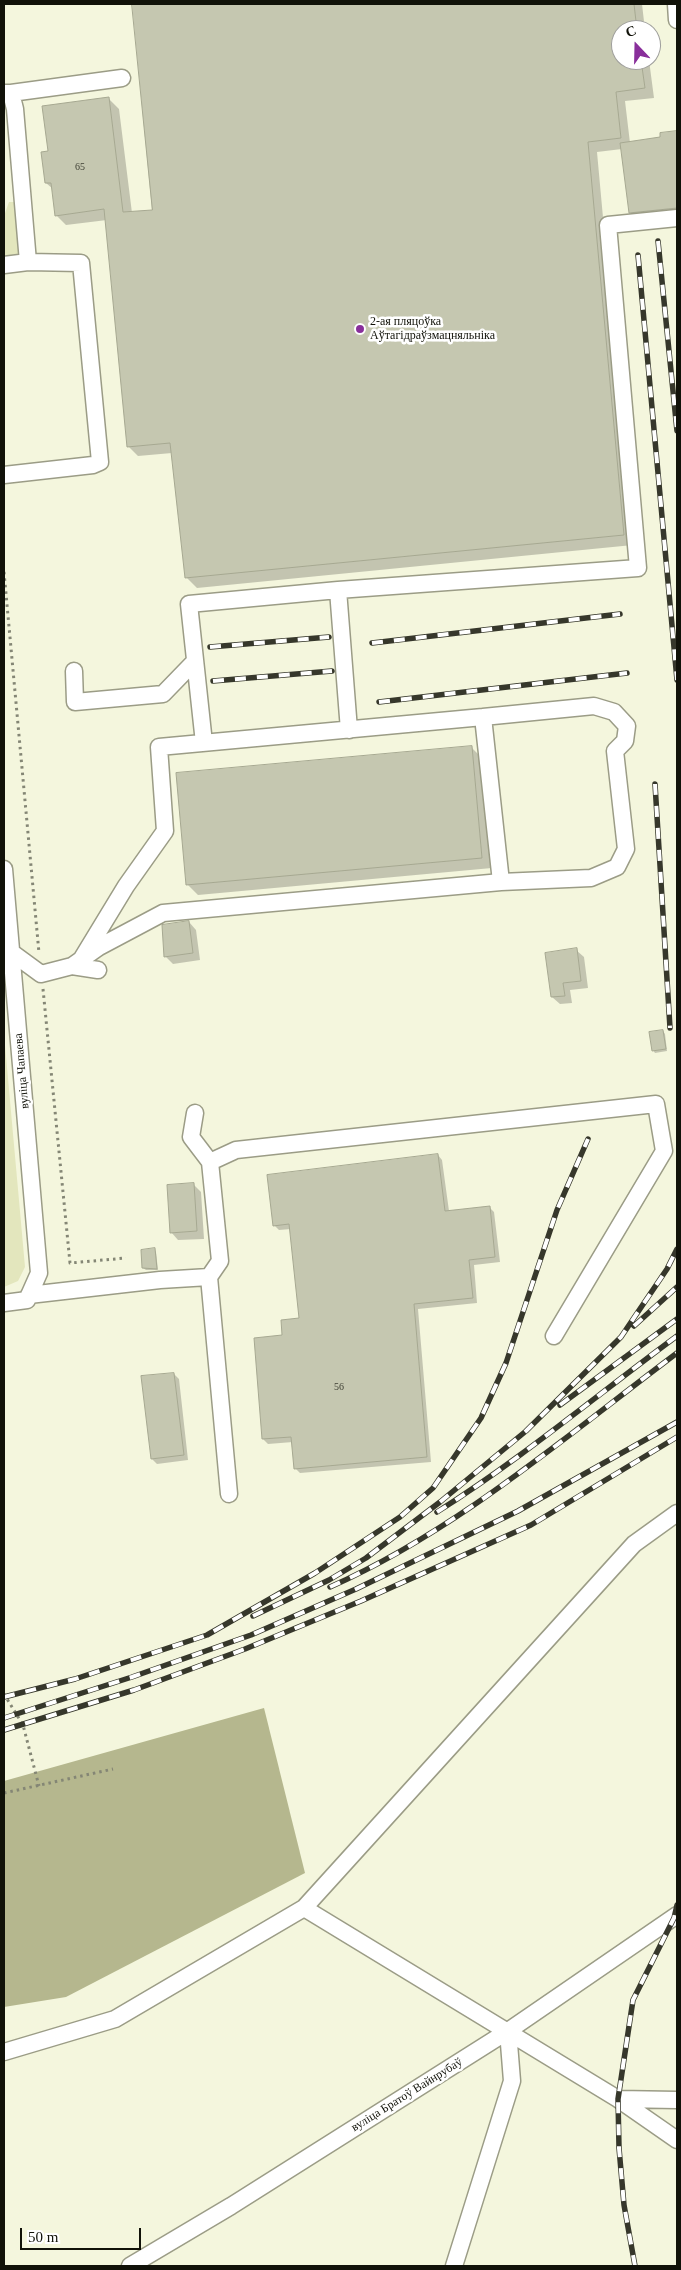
<!DOCTYPE html>
<html>
<head>
<meta charset="utf-8">
<style>
  body { margin:0 }
  #map { position:relative; width:681px; height:2270px; overflow:hidden; background:#f4f6dd; font-family:"Times New Roman",serif }
  canvas { display:block }
  .frame { position:absolute; inset:0; border:5px solid #111209; pointer-events:none }
  .north { position:absolute; left:611px; top:20px; width:50px; height:50px; box-sizing:border-box; background:#fff; border:1px solid #a0a09d; border-radius:50%; rotate:339deg; font-size:14px; font-weight:700; line-height:20px; text-align:center; color:#111209 }
  .north::after { content:''; display:block; margin:auto; width:18px; height:22px; background:#892f9b; clip-path:polygon(50% 0,100% 100%,50% 72%,0 100%) }
  .scale { position:absolute; left:20px; top:2228px; width:121px; height:22px; box-sizing:border-box; border:2px solid #111209; border-top:0; padding-left:6px; font-size:15px; line-height:18px; white-space:nowrap; color:#111209; -webkit-text-stroke:4px #fff; paint-order:stroke }
</style>
</head>
<body>
<div id="map">
<canvas width="681" height="2270"></canvas>
<div class="frame"></div>
<div class="north">С</div>
<div class="scale">50 m</div>
</div>
<script>
const c = document.querySelector('canvas').getContext('2d');
c.lineJoin = 'round';
function fillPath(path, color) {
  c.fillStyle = color;
  c.fill(path, 'evenodd');
}
function trace(path, color, width, dash) {
  c.strokeStyle = color;
  c.lineWidth = width;
  c.lineCap = dash ? 'butt' : 'round';
  c.setLineDash(dash || []);
  c.stroke(path);
}
function write(font, color, halo, rows, align = 'center') {
  c.font = font + ' "Times New Roman",serif';
  c.lineWidth = 5;
  c.setLineDash([]);
  c.textBaseline = 'middle';
  c.strokeStyle = halo;
  c.fillStyle = color;
  for (const [text, x, y, turn = 0] of rows) {
    c.save();
    c.translate(x, y);
    c.rotate((+turn || 0) * Math.PI / 180);
    c.textAlign = isNaN(turn) ? turn : align;
    if (halo) c.strokeText(text, 0, 0);
    c.fillText(text, 0, 0);
    c.restore();
  }
}
fillPath(new Path2D(`
  M9 202H15L20 256 4 258V216Z
  M4 1034 25 1267 18 1281 4 1287Z`), '#e3e6bd');
fillPath(new Path2D(`
  M264 1708 305 1873 66 1997 4 2007V1781Z`), '#b5b78e');
fillPath(new Path2D(`
  M134 4H642L645 30H621V60H649L654 98 625 101 630 143 662 138 661 134 677 132V216L638 220 630 212 622 149 597 152 633 545 197 588 187 578 172 453 138 456 128 446 107 220 66 225 56 215 53 189 46 183 49 152 109 99 119 109 132 213 153 211Z
  M472 748 482 758 492 868 198 895 187 884Z
  M189 922 196 930 200 960 173 964 165 956Z
  M576 950 584 957 588 988 570 990 572 1003 560 1004 552 997Z
  M663 1031 665 1034 667 1051 655 1053 653 1050Z
  M438 1155 442 1160 449 1211 489 1207 494 1212 500 1262 474 1265 477 1303 418 1309 431 1462 300 1473 295 1468 293 1442 268 1444 263 1439 255 1339 284 1336 301 1320 291 1229 279 1230 274 1225Z
  M193 1184 201 1192 204 1239 178 1240 171 1232Z
  M154 1249 156 1252 158 1270H146L143 1268Z
  M174 1374 179 1379 188 1460 157 1464 152 1459Z`), '#0003');
const building = new Path2D(`
  M132 4H634L637 30H621V60H641L645 88 616 92 621 138 588 142 624 535 185 578 170 443 127 447 104 209 55 216 51 183H45L41 152 48 151 42 106 109 97 123 212 152 210Z
  M677 131V208L629 213 620 143 660 137V133Z
  M472 746 482 858 186 885 176 773Z
  M189 921 193 953 164 957 162 925Z
  M577 948 581 981 563 983 565 996 551 997 545 953Z
  M663 1030 666 1049 652 1051 649 1032Z
  M438 1154 445 1211 490 1206 495 1257 469 1260 473 1298 414 1304 427 1457 294 1469 291 1437 262 1439 254 1338 282 1335 281 1320 299 1318 289 1224 273 1226 267 1175Z
  M194 1183 197 1231 170 1233 167 1185Z
  M155 1248 157 1269 142 1268 141 1250Z
  M174 1373 184 1455 151 1459 141 1376Z`);
fillPath(building, '#c5c7b0');
trace(building, '#a6a891', 1);
const minor = new Path2D(`
  M676 4 677 20
  M4 93H11L15 109 28 262 4 265
  M11 93 122 78
  M4 475 93 465 100 462 81 263 28 262
  M74 671 75 702 163 694 195 661
  M483 717 594 706 614 712 627 726 625 741 615 751 626 849 617 867 591 878 501 882
  M349 730 338 590 638 568 608 225 677 218
  M204 743 189 604 338 590
  M4 869 39 1273 27 1300 4 1303
  M11 952 41 974 72 966 98 970
  M72 966 99 947 163 913 501 882 483 717 159 747 165 831 126 886 81 960
  M195 1113 191 1137 210 1162 220 1261 209 1277
  M210 1162 236 1150 656 1104 664 1151 554 1336
  M29 1295 160 1280 209 1277 229 1494
  M677 1513 634 1544 304 1908 618 2099 677 2140
  M4 2052 115 2019 304 1908
  M618 2099 677 2100
  M130 2266 231 2206 508 2031 677 1915
  M454 2266 512 2081 508 2031`);
trace(minor, '#9b9c86', 19);
trace(new Path2D(`
  M4 572 39 953
  M43 989 70 1263 126 1258
  M4 1694 23 1725 39 1786
  M4 1793 113 1769`), '#848675', 3, [2.5, 4]);
trace(minor, '#fff', 16);
const rail = new Path2D(`
  M658 241 677 431
  M638 255 677 680
  M372 643 620 614
  M210 647 329 637
  M213 681 332 671
  M379 702 627 673
  M655 784 670 1028
  M634 1326 677 1287
  M560 1405 677 1319
  M437 1512C521 1459 597 1395 677 1336
  M330 1587C458 1530 566 1436 677 1353
  M253 1616 329 1580 366 1558 440 1502 526 1431 621 1337 667 1269 677 1249
  M4 1697 75 1679 207 1635 315 1573 400 1517 433 1488 481 1418 506 1363 557 1210 588 1139
  M4 1718 132 1677 251 1635 356 1589 518 1511 677 1422
  M4 1730 134 1690 245 1649 361 1601 531 1525 677 1437
  M635 2266 624 2205 619 2148 618 2099 633 2000 674 1918 677 1905`);
trace(rail, '#36372b', 5.5);
trace(rail, '#fff', 4, [11]);
for (const [x, y, r, color] of [
  [360,329,5,"#892f9b"]
]) {
  const dot = new Path2D();
  dot.arc(x, y, r, 0, 2 * Math.PI);
  c.fillStyle = color;
  c.fill(dot);
  trace(dot, '#fff', 2);
}
write('10px', '#3e3f33', null, [
  ["65",80,167],
  ["56",339,1387]
]);
write('12px', '#111209', '#fff', [
  ["2-ая пляцоўка",370,322],
  ["Аўтагідраўзмацняльніка",370,336]
], 'left');
write('12px', '#111209', '#fff', [
  ["вуліца Чапаева",22,1071,-95],
  ["вуліца Братоў Вайнрубаў",407,2095,-32]
]);
</script>
</body>
</html>
